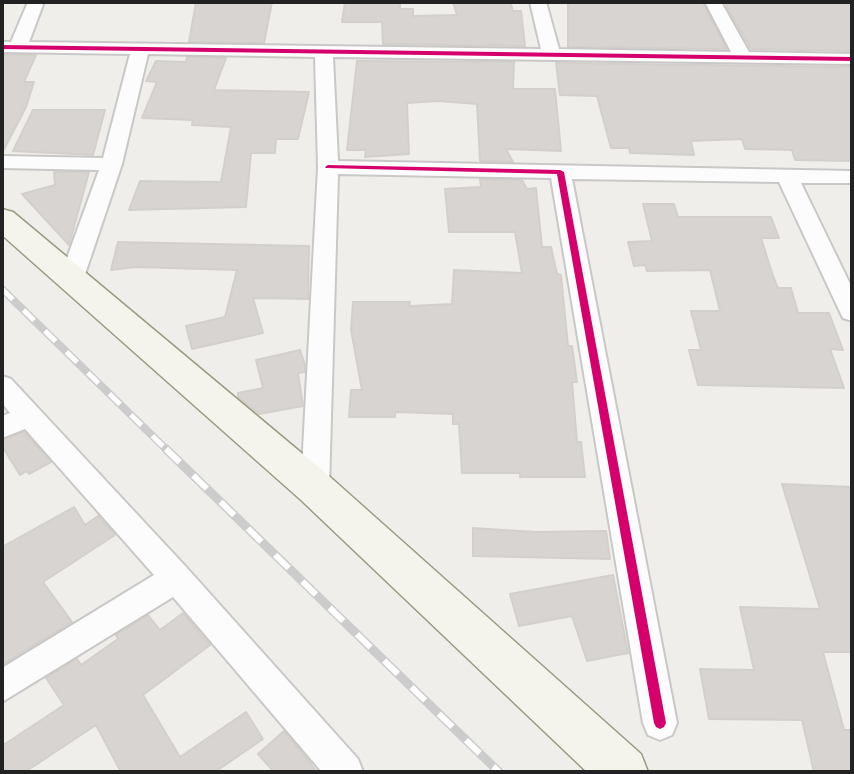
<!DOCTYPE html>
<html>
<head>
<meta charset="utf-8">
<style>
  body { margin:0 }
  #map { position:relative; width:854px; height:774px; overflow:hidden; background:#f0eeeb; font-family:Cabin,sans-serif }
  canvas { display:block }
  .frame { position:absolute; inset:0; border:4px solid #222; pointer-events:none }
</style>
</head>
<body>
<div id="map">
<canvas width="854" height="774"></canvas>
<div class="frame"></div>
</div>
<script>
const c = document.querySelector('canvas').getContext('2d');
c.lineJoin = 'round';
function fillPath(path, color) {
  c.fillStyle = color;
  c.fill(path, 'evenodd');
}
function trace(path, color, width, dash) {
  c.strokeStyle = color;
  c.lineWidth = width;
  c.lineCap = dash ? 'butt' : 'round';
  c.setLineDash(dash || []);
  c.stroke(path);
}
const building = new Path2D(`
  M196 2H272L264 43 189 42Z
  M345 2H400V9H413V16L457 15 453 2H510L513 11H521L525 46 383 44 382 22H342Z
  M568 2H702L727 49 568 47Z
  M724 2H852V51L751 49Z
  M2 55H36L24 82H34L26 107 2 153Z
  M187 57 226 58 214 90 309 92 298 139H276L275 153H251L246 207 129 210 140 181 221 182 231 127 192 125 193 120 142 118 157 82 146 81 156 61 186 62Z
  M357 61 514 62 513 89H555L561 151 506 149 513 162 480 161 477 104 438 101 407 103 409 154 365 157 366 150H347Z
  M556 63 852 67V161L795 160 792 150 745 149 742 139 691 141 694 155 630 153 629 148H611L597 96 560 95Z
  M33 110H105L93 155 13 151Z
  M54 172H89L69 245 22 194 55 185Z
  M480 179 522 180 527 189 536 188 542 247H551L557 274 561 275 568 346H572L577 382H572L577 442H581L585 477H520V473H462L459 424H453V414L395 412V417H349L351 390H362L351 330 353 302H410L409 306 452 304 454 270 522 273 515 232H449L445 189 481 187Z
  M643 204H674L678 217H771L779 238H761L773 276 778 288H791L798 313H829L843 350 830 349 844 388 698 385 689 350H701L691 311H720L710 270 647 271 645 265 634 266 628 242 652 241Z
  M118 242 309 246 308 299 253 298 263 333 192 349 186 326 225 317 237 270 135 267 111 270Z
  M300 350 305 365V372L298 373 303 406 259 414 238 397V393L263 388 256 360Z
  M24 432 51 462 29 474 27 471 20 475 2 446V440Z
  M782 484 852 487V652H823L844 730H852V772H814L802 720 709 719 700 669 754 670 740 607 820 609Z
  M74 507 85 525 98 516 115 535 43 582 72 622 2 665V547Z
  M473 528 535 532 606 531 610 559 473 556Z
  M613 575 628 653 587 661 572 616 519 626 510 594Z
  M183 613 210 645 143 695 180 757 246 712 263 739 215 772H121L96 725 25 772H2V746L64 705 46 678 77 659 81 665 118 639 116 635 148 615 160 630Z
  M284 731 311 764 317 772H274L258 754Z`);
fillPath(building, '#d7d4d2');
trace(building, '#d3d0cc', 2);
const street = new Path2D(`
  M28 2H44L29 42 541 49 530 2H546L559 49 731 52 705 2H721L749 52 852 54V64L333 57 338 161 852 171V183H801L852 288V321L843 318 840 312 779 182 572 179 677 723 672 735 660 740 648 735 643 723 551 178 338 174 329 488 325 496 315 500 305 496 301 488 318 167 315 57 148 54 122 164 83 280 79 286H63L59 280 99 170 2 168V156L103 158 130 54 2 52V42H11Z
  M2 376 11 379 187 568 358 759 363 772H322L173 597 2 702V668L154 575 25 429 2 438V416L10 413 2 403Z`);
const secondary = new Path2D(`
  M2 209 13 212 329 476 641 754 648 772H587L301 500 2 235Z`);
trace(street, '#c9c8c7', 4);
trace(secondary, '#999a82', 3);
fillPath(street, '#fdfcfc');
fillPath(secondary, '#f4f4ed');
const railFar1 = new Path2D(`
  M2 289 168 451`);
const rail = new Path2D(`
  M166 449 499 772`);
trace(railFar1, '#ccc', 8);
trace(rail, '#ccc', 9);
trace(railFar1, '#fff', 5, [15]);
trace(rail, '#fff', 6, [19]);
fillPath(new Path2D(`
  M2 45 852 57V61L2 49Z
  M328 165 560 170 564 172 666 723 664 727 660 729 656 727 654 723 557 174 326 168 325 167Z`), '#d6006c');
</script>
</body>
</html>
